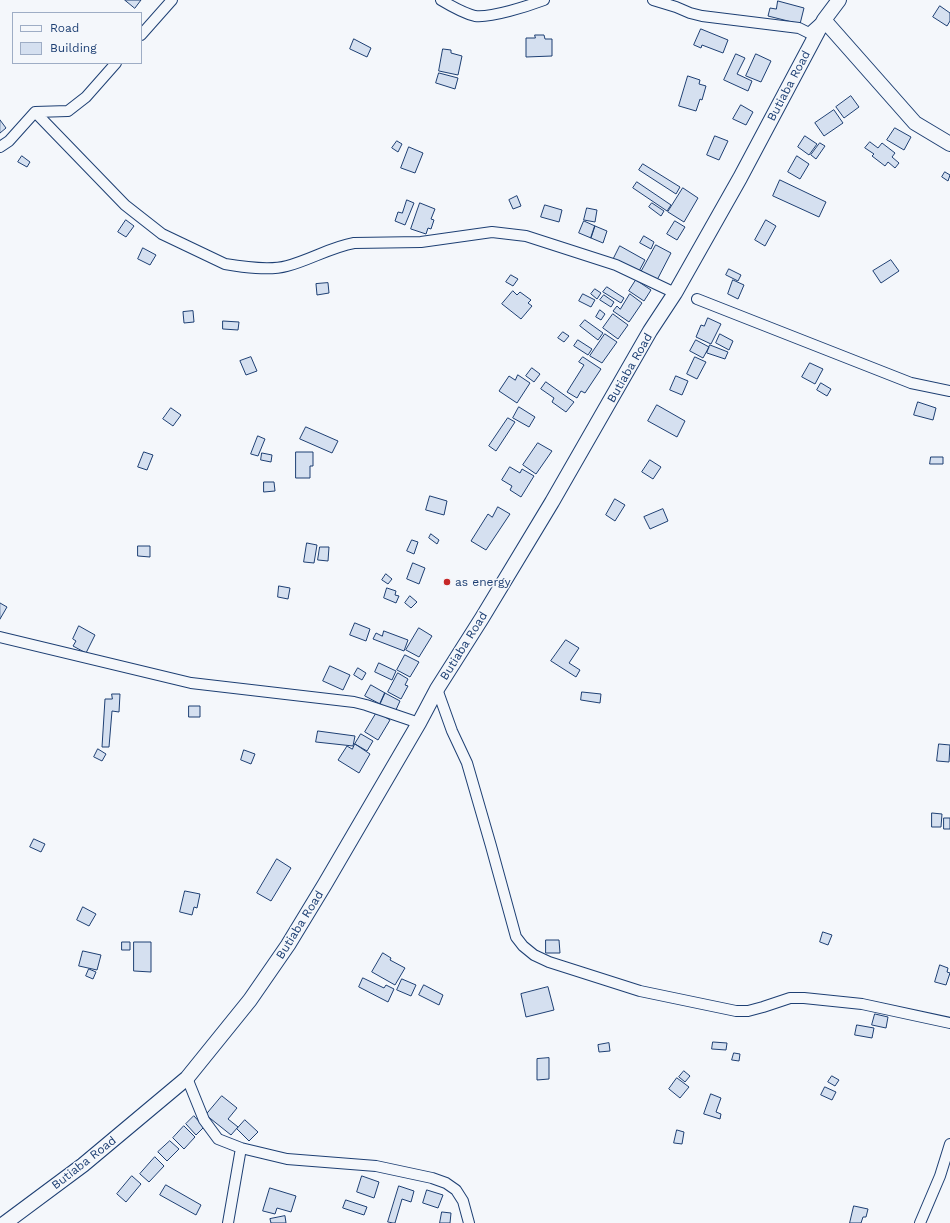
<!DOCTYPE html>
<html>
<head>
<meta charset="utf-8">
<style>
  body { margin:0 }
  #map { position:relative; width:950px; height:1223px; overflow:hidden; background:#f4f7fb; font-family:"Work Sans",sans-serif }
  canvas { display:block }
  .legend { position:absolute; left:12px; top:12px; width:130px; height:52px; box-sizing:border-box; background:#f4f7fb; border:1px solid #9eadc5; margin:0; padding:5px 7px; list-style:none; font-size:12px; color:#1d3f73 }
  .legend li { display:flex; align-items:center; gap:8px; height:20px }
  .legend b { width:20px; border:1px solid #9eadc5 }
</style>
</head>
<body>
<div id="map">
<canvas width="950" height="1223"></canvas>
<ul class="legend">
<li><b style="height:5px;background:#f4f7fb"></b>Road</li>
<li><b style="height:11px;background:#d5e0f0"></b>Building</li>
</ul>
</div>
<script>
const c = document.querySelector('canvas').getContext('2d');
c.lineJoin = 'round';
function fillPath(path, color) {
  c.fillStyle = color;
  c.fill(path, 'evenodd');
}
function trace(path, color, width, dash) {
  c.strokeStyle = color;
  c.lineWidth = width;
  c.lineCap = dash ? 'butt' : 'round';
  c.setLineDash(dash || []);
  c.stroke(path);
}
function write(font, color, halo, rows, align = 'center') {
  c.font = font + ' "Work Sans",sans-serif';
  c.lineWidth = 3;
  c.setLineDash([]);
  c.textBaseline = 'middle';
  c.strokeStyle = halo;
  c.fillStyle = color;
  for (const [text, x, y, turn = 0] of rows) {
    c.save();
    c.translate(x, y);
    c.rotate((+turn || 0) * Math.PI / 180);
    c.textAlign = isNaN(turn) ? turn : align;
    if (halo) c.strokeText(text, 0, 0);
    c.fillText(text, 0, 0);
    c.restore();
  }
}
const building = new Path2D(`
  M125 0H141L135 8Z
  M778 1 804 8 800 24 768 16 770 8 776 9Z
  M940 6 950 13V21L947 26 933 17Z
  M701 29 728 40 723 53 702 45 701 48 694 45Z
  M535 35H544L545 39H552V56L526 57V38H535Z
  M354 39 371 48 367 57 350 49Z
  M443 49 451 50V53L462 56 458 75 439 71Z
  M736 54 745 58 737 74 752 81 748 91 724 80Z
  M756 54 771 61 761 82 746 76Z
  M439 73 458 78 455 89 436 83Z
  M688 76 700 80 699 84 706 86 702 100 700 99 696 111 679 106Z
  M851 96 859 107 844 118 836 107Z
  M741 105 753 112 746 125 733 119Z
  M834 110 843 123 824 136 815 123Z
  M0 120 6 128 0 133Z
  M895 128 911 137 904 150 887 140Z
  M715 136 728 141 719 160 707 155Z
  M805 136 817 144 809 155 798 147Z
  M397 141 402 144 398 152 392 148Z
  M870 142 878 148 882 143 895 153 892 157 899 163 895 168 888 162 885 166 872 156 874 154 865 148Z
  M820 143 825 146 816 159 811 155Z
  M409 147 423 153 415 173 401 168Z
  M22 156 30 162 27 167 18 162Z
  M797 156 809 164 800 179 788 172Z
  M643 164 680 187 676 194 639 170Z
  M945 172 950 175 948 181 942 177Z
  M780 180 826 202 819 217 773 196Z
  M637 182 671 205 667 211 633 188Z
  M683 188 698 198 684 222 668 212Z
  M517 196 521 206 513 209 509 200Z
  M407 200 414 203 405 225 395 221 398 212 402 213Z
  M420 203 435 209 431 219 434 220 431 229 428 228 426 234 411 229Z
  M652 203 664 211 661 216 649 207Z
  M545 205 562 210 559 222 541 217Z
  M587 208 597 210 595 222 584 220Z
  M126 220 134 226 126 237 118 232Z
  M766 220 776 226 765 246 755 240Z
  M584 221 595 226 591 238 579 233Z
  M675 221 685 227 677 240 667 234Z
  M595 226 607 231 603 243 591 238Z
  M644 236 654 242 651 249 640 243Z
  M656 245 671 253 656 282 640 274Z
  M620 246 645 260 638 273 613 260Z
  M143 248 156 255 150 265 138 259Z
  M891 260 899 271 881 283 873 271Z
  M729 269 741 275 738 281 726 275Z
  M511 275 518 279 513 286 506 282Z
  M636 280 651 290 644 301 629 291Z
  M733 280 744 285 738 299 728 294Z
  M328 283 329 293 317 295 316 284Z
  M607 287 624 298 621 303 603 292Z
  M595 289 601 293 597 299 591 294Z
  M513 291 517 295 520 292 531 300 528 303 532 306 521 319 502 304Z
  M583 294 595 300 591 307 579 301Z
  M630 294 642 303 629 322 613 311 617 306 620 309Z
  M604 295 614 302 611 307 600 300Z
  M600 310 605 314 601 320 596 317Z
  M193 311 194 322 184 323 183 312Z
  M613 314 628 325 618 339 603 328Z
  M708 318 721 324 711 344 696 337 701 325 704 326Z
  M585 320 603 333 598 340 580 326Z
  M223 321 239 322 238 330 223 329Z
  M563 332 569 336 564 342 558 338Z
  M605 334 617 342 602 363 590 356Z
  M720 334 733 341 729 350 716 343Z
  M578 340 592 349 588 355 574 346Z
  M696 340 709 347 703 358 690 351Z
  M710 345 728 352 725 359 707 353Z
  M251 357 257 371 246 375 240 361Z
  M583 357 601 369 585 393 581 391 577 398 567 392 584 365 579 362Z
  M695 357 706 362 697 379 687 374Z
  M810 363 823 369 815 384 802 377Z
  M532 368 540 374 534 382 526 376Z
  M518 375 530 383 517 403 499 391 509 376 515 380Z
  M676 376 688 381 682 395 670 390Z
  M546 382 574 402 566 412 552 402 554 398 541 389Z
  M821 383 831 389 827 396 817 390Z
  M918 402 936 408 933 420 914 415Z
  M657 405 685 421 677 437 648 421Z
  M519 407 535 417 529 427 513 418Z
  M171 408 181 415 173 426 163 419Z
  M508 418 515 422 496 451 489 446Z
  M306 427 338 441 332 453 300 439Z
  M258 436 265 439 258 456 251 454Z
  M538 443 552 451 536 474 523 465Z
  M144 452 153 455 147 470 138 467Z
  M296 452H313V466H310V478H296Z
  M262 453 272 455 271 462 261 460Z
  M931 457H943V464H930Z
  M650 460 661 467 653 479 642 472Z
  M510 467 520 473 522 469 534 476 521 497 510 490 512 486 502 480Z
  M264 482H274L275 491 264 492Z
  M430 496 447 501 444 515 426 510Z
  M615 499 625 505 615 521 606 515Z
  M498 507 510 514 486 550 471 541 488 514 492 517Z
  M663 509 668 521 650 529 644 517Z
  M431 534 439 540 437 544 429 538Z
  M412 540 418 542 414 554 407 551Z
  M307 543 317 545 314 563 304 562Z
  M138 546H150V557L138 556Z
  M320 547H329L328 561 318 560Z
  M413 563 425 568 419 584 407 579Z
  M386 574 392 579 388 584 382 580Z
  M279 586 290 588 288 599 278 597Z
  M387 588 396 591 395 595 399 596 396 603 384 598Z
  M410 596 417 602 411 608 405 603Z
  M0 603 7 607 0 619Z
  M355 623 370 629 366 641 350 635Z
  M79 626 95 635 86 653 73 646 76 641 73 639Z
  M419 628 432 636 419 657 406 650Z
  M384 631 408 640 404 651 373 639 376 633 382 636Z
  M566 640 579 648 569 663 580 670 576 677 551 661Z
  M405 655 419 662 410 677 397 670Z
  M379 663 396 671 392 680 375 672Z
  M330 666 350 675 343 690 323 681Z
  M358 668 366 673 362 680 354 675Z
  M398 673 408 679 405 685 408 686 401 699 388 692Z
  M371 685 385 693 380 704 365 696Z
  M582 692 601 694 600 703 581 700Z
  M385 693 400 701 395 712 380 704Z
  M112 694H120L119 712 112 711 109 747H102L105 699H112Z
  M189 706H200V717H189Z
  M377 712 390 720 378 740 365 732Z
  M318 731 355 736 353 746 316 742Z
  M361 734 373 741 367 751 355 744Z
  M355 744 370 754 359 773 338 760 347 746 352 749Z
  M939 744 950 745 949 762 937 761Z
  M98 749 106 754 102 761 94 757Z
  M244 750 255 754 251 764 241 760Z
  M932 813 942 814 941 827H932Z
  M944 818H950V829H944Z
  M34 839 45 844 41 852 30 847Z
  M277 859 291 868 271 901 257 893Z
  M185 891 200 894 197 908 194 907 192 915 180 912Z
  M83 907 96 914 89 926 77 920Z
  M823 932 832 935 828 945 820 942Z
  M546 940H559L560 953H546Z
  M122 942H130V950H122Z
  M134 942H151V972L134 971Z
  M83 951 101 955 97 970 79 966Z
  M383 953 391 958 390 960 405 968 395 985 372 972Z
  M940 965 948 968 947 972 950 973 946 985 935 982Z
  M89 969 96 972 93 979 86 976Z
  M363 978 384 988 386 985 394 989 388 1002 359 987Z
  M402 979 416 985 411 996 397 990Z
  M424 985 443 995 439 1005 419 995Z
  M548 987 554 1010 526 1017 521 994Z
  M875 1014 888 1017 886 1028 872 1025Z
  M857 1025 874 1028 872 1038 855 1035Z
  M713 1042 727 1043 726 1050 712 1049Z
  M609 1043 610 1051 599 1052 598 1045Z
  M734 1053 740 1054 739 1061 732 1060Z
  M549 1058V1079L537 1080V1059Z
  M684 1071 690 1076 685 1082 679 1077Z
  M832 1076 839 1080 835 1086 828 1082Z
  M677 1078 689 1087 680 1098 669 1089Z
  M825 1087 836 1092 832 1100 821 1095Z
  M711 1094 721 1098 716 1112 721 1114 720 1119 704 1114Z
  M222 1096 237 1108 228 1119 238 1127 231 1135 206 1115Z
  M194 1116 204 1127 196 1135 186 1124Z
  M245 1120 258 1132 249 1141 237 1129Z
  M184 1126 195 1137 184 1149 173 1138Z
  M677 1130 684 1132 682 1144 674 1143Z
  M170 1141 179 1149 167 1161 158 1152Z
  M155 1157 164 1166 149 1182 140 1174Z
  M132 1176 141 1184 126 1202 117 1194Z
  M362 1176 379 1182 374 1198 357 1192Z
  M166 1185 201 1205 196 1215 160 1195Z
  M399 1186 414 1191 411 1202 402 1199 395 1223H393L388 1222Z
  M270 1188 296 1196 291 1212 277 1208 275 1214 263 1211Z
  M427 1190 443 1195 438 1208 423 1203Z
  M346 1200 367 1207 364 1215 343 1208Z
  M854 1206 868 1209 866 1217H863L861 1223H850Z
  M442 1212 451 1213 450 1223H440Z
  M285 1216 286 1223H271L270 1219Z`);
fillPath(building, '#d5e0f0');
trace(building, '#1d3f73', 1);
const minor = new Path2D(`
  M441 0C451 6 463 13 475 16 491 18 528 6 544 0
  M653 0 676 7 690 13 702 16 799 28 809 33 819 24
  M141 35 172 0
  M35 112 125 205 162 234 225 264C243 267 269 271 287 266 310 260 331 247 354 243L421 242 492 232 526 236 616 265 675 293
  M0 147 9 141 35 112 68 111 86 97 116 63
  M697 299 911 383 950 391
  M0 637 191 683 354 702 366 705 419 723
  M437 689 452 731 467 763 491 846 516 937 523 946 534 955 549 962 640 991 736 1011H748L763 1007 790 998H804L862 1004 950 1023
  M187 1078 204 1120 218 1139 241 1148 228 1223
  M241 1148 287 1159 376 1166 432 1178 446 1183 456 1190 463 1201 469 1223
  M920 1223 940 1176 950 1144`);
const secondary = new Path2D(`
  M824 20 915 123 950 144
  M5 1223 83 1165 187 1078 250 1000 288 945 325 884 419 723 437 689 482 618 552 502 650 331 675 293 740 178 824 20 839 0`);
trace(minor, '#1d3f73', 12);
trace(secondary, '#1d3f73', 16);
trace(minor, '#f4f7fb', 10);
trace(secondary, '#f4f7fb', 14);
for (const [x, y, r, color] of [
  [447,582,4,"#c62828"]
]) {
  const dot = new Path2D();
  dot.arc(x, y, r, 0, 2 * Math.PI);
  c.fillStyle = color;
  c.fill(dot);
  trace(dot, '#f4f7fb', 1.5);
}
write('12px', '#1d3f73', '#f4f7fb', [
  ["Butiaba Road",789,86,-62],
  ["Butiaba Road",630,368,-60],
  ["Butiaba Road",464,646,-58],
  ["Butiaba Road",300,925,-58],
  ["Butiaba Road",84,1163,-38]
]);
write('12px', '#1d3f73', '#f4f7fb', [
  ["as energy",455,582]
], 'left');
</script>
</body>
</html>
